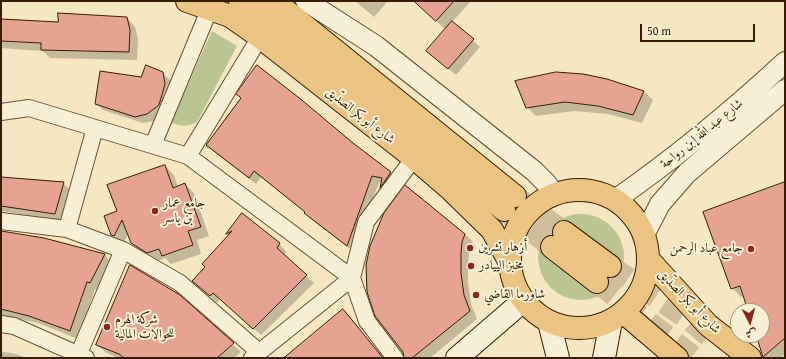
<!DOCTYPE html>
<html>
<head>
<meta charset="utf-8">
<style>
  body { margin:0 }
  #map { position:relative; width:786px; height:359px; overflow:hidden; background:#f4e7c1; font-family:"Gentium Book Plus",Amiri,serif }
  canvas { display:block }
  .frame { position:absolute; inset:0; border:2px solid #361c00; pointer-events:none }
  .north { position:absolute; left:730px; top:303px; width:40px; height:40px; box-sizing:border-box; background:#f8efd7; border:1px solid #aa9b81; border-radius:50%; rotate:174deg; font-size:11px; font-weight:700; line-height:16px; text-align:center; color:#361c00 }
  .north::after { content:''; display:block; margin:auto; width:14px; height:18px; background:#8f2418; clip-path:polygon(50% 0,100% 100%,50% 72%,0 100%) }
  .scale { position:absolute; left:640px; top:24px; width:115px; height:18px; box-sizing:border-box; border:2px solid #361c00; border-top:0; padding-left:5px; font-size:12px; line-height:14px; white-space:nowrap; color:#361c00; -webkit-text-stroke:3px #f8efd7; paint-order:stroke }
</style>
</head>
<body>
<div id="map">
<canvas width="786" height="359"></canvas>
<div class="frame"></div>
<div class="north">ش</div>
<div class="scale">50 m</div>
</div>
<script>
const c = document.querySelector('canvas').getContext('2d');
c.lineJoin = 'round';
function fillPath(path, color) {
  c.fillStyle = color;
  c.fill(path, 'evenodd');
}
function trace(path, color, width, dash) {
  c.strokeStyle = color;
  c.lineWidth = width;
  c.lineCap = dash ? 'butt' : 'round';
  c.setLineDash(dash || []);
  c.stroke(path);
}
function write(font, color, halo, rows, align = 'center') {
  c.font = font + ' "Gentium Book Plus",Amiri,serif';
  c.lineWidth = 4;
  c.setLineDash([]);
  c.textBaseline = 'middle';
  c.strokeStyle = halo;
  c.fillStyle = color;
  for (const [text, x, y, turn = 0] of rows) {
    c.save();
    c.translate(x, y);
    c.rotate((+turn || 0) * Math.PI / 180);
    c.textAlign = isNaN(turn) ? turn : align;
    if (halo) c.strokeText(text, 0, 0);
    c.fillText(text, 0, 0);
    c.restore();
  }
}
fillPath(new Path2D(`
  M212 31 237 46 197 122C189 127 180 127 171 122Z
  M538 257a43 43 0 1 1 86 0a43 43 0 1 1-86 0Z`), '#bac593');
fillPath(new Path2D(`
  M355 1H388L374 17Z
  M414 1H471L452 22 480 47 456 75 435 58 446 30Z
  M127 18 135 27 138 39 137 60 50 58 43 51 1 48V20L58 23Z
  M162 73 170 80 172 92 154 121 143 123 103 110 96 103 142 78Z
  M607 80 644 92 653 100 642 123 608 114 574 111 536 116 527 107Z
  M352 144 391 173 398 180 387 194 381 187 382 183 379 182 354 252 312 220 306 212 261 177 256 184 214 152 207 145Z
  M165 166 174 175 178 187 185 184 194 193 209 236 197 240 201 254 171 264 165 258 157 261 141 252 131 243 128 234 123 245 112 235 118 211Z
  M1 178 63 183 70 190 62 221 1 211Z
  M785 183V354L781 358H765L757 335H762V311H749L744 296 741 297 732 288Z
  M242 214 279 244 286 251 284 256 314 283 261 335 220 299 217 303 201 288 206 267 229 236 227 234Z
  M1 232 18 234 105 255 112 263 98 291 95 289 78 339 38 323 1 315Z
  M465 234 473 242 470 250 468 261V282L471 304 477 319 430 358H405Z
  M179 296 241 352 234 358H118L105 352 97 344Z
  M1 352 12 353 27 358H1Z`), '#0003');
const building = new Path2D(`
  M414 1H454L436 21Z
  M58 13 127 17 130 30 129 52 41 50V43L1 41V19L58 22Z
  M452 21 474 39 448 69 426 51Z
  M146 65 163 72 165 84 159 105 147 114 135 117 95 104 100 71 141 77Z
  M257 65 303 101 353 143 391 172 380 188 382 178 372 176 347 246 304 213 305 212 254 171 249 178 206 145 241 98 236 94Z
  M556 72 583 74 607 79 644 91 633 115 598 106 565 102 526 108 515 81Z
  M165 165 173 188 185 183 201 227 188 231 193 245 162 256 159 249 147 253 131 243 122 220 114 236 111 235 104 216 117 211 107 185Z
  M1 177 64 182 55 214 1 206Z
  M785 182V338L763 357 756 335H762V311H748L740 286 731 289 703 212Z
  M405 185 465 234 462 242 461 253V273L464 295 470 311 412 358H404L403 352 375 316 367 292 366 265 370 246 384 213Z
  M242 213 280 243 277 248 307 275 253 329 213 293 210 296 192 281 205 267 202 264 232 231 226 234Z
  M1 231 44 238 105 254 90 283 87 282 70 331 29 316 1 309Z
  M130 265 180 295 234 343 217 358H124L119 354 96 345Z
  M343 309 383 358H284Z`);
fillPath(building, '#e7a392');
trace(building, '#361c00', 1);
trace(new Path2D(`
  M515 196 564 232
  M504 210 552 247
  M610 266 691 321 711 338
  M597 282 695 358`), '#cebe9a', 22, [22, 11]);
const minor = new Path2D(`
  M1 112 29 108 188 156 352 278 252 358
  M153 145 210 8
  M188 156 260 37
  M1 221 67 229 123 250 180 283 259 352
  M67 229 95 128
  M1 324 14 326 86 358
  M77 358 123 250
  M395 358 367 321 352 278 366 222 414 158`);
const tertiary = new Path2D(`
  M306 1 376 46 534 171 546 183 554 194
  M615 200C675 158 731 112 785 62
  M644 235 660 204 687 173 785 90`);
const secondary = new Path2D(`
  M549 322 558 358
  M457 358 523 301
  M604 358 611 321`);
const primary = new Path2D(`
  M187 1 230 16 260 37 414 158 450 189 492 230 509 261
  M240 1 269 19 504 210
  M274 1 515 196
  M510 259a69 69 0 1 1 138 0a69 69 0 1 1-138 0Z
  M564 232 610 266
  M552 247 597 282
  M648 259 708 325 750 358
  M623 312 677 358`);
trace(minor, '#664f30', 18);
trace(tertiary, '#664f30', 22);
trace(secondary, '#361c00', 24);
trace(primary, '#361c00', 24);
trace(minor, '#f8efd7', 16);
trace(tertiary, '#f8efd7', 20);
trace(secondary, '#f8efd7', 22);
trace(primary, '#eac480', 22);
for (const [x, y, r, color] of [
  [155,211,4,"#8f2418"],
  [470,248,4,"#8f2418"],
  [751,249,4,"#8f2418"],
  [471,266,4,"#8f2418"],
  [476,295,4,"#8f2418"],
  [107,327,4,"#8f2418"]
]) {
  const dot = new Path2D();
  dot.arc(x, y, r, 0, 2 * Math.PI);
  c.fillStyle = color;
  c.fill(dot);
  trace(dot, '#f8efd7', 1.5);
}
write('13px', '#361c00', '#f8efd7', [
  ["شارع أبو بكر الصدّيق",360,116,38],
  ["شارع عبد الله إبن رواحة",702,134,-39],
  ["شارع أبو بكر الصدّيق",689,302,46]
]);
write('13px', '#361c00', '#f8efd7', [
  ["جامع عمار",163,204],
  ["بن ياسر",163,219],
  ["أزهار تشرين",478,248],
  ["جامع عباد الرحمن",743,249,"right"],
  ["مخبز الييادر",479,266],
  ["شاورما القاضي",484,295],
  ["شركة الهرم",115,320],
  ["للحوالات المالية",115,335]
], 'left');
</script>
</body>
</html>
